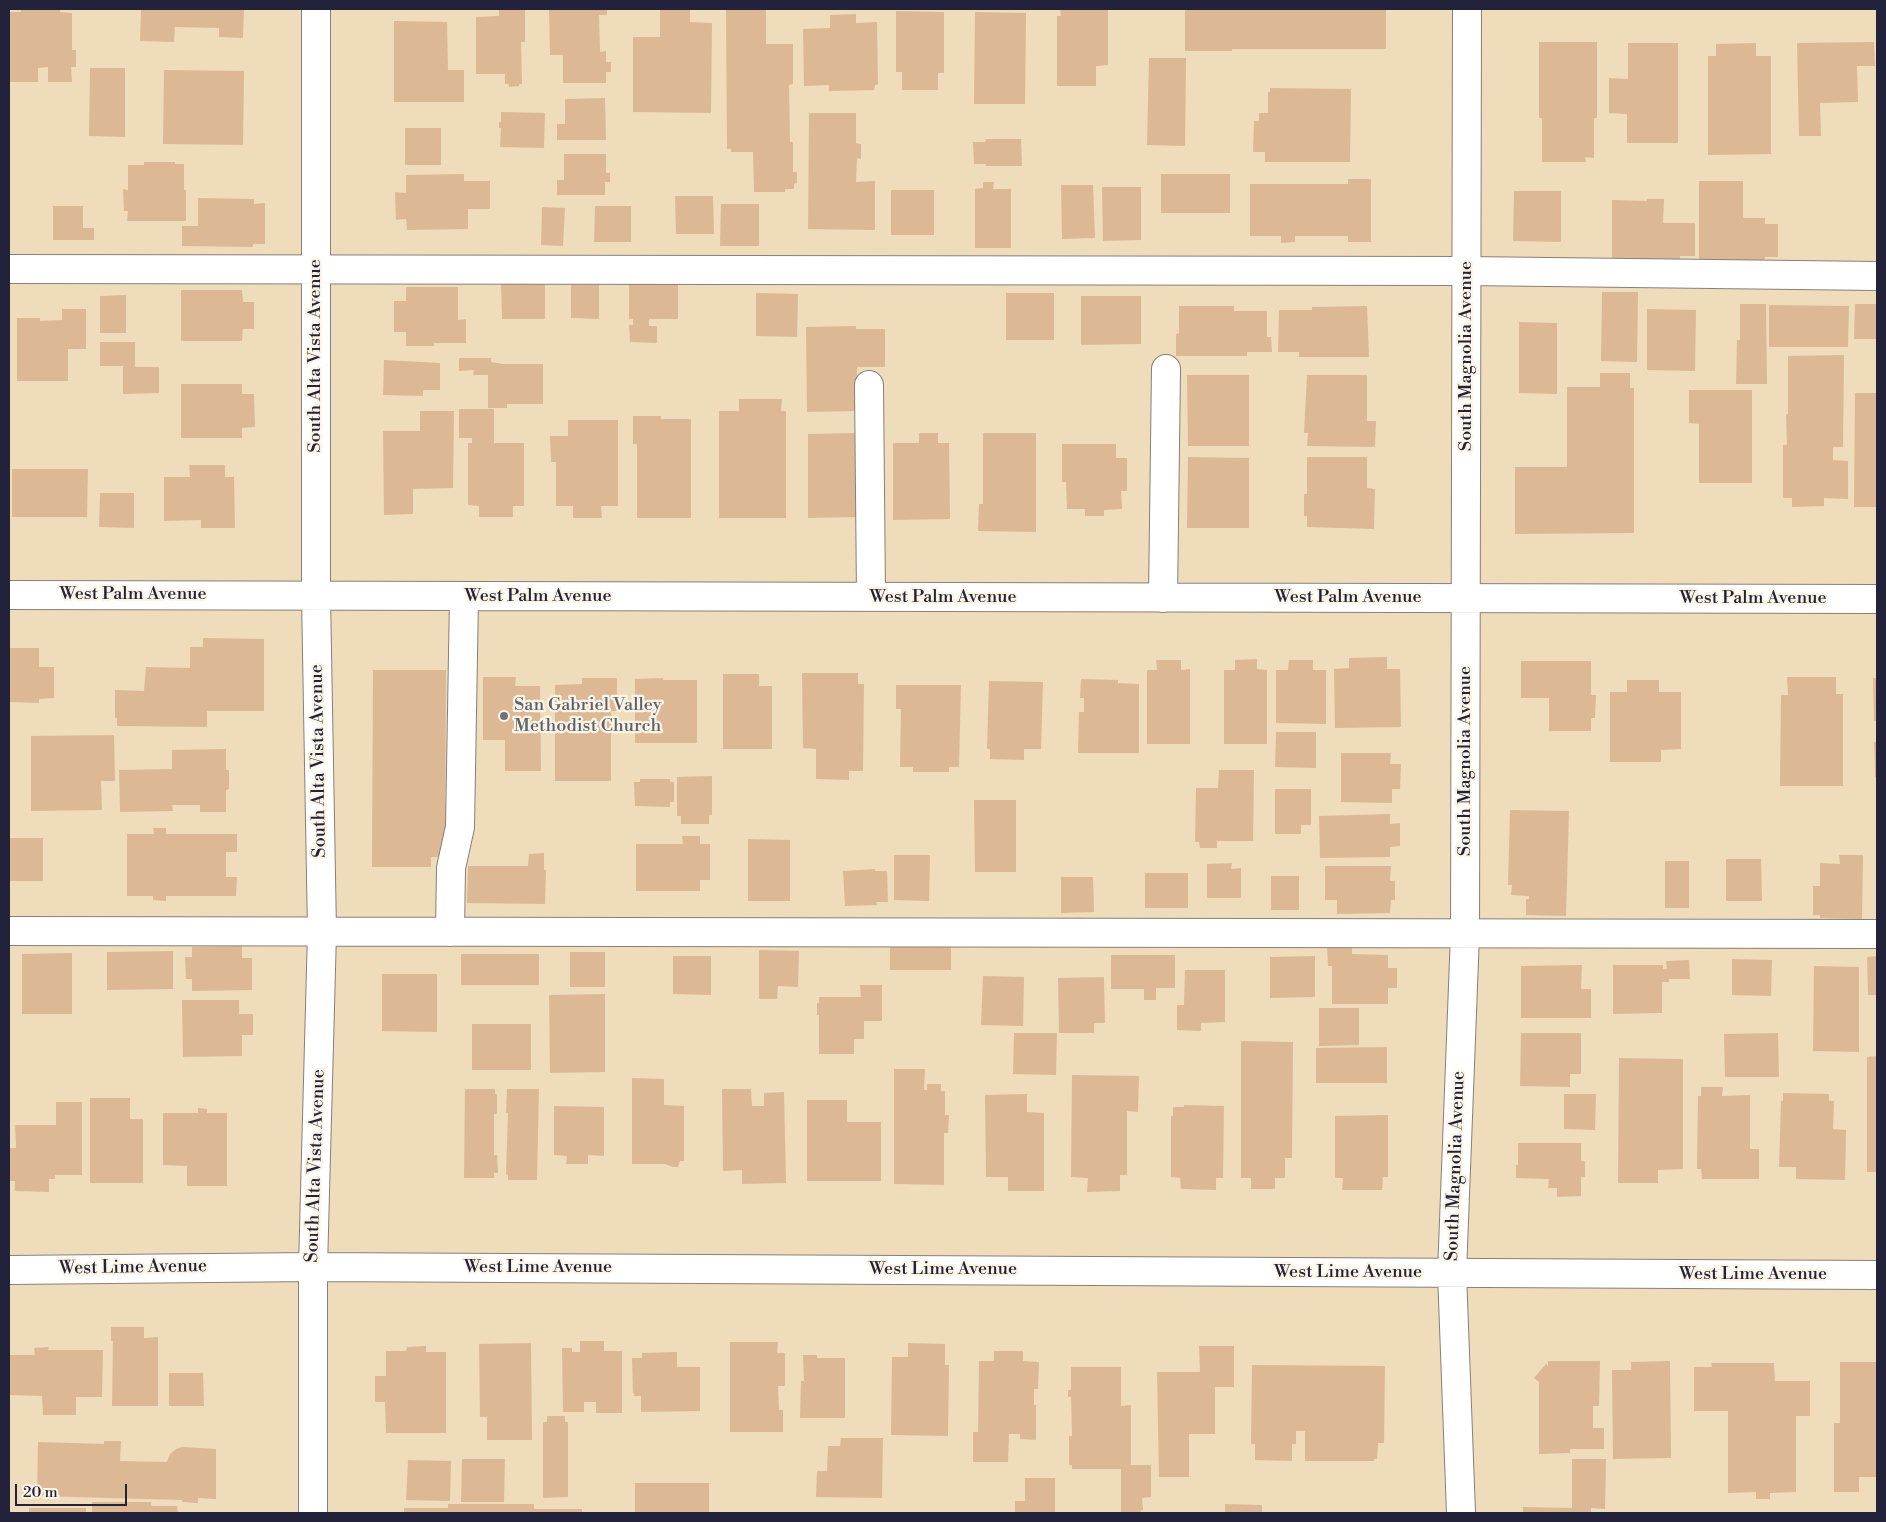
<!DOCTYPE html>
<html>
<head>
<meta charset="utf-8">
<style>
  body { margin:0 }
  #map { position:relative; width:1886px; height:1522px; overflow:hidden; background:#efdcba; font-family:"Libre Bodoni",serif }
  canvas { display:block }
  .frame { position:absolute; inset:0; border:10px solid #22223b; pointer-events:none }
  .scale { position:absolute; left:15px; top:1484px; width:112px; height:22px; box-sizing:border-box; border:2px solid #22223b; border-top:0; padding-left:6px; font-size:15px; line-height:18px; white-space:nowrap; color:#22223b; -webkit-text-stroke:4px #fcf5e5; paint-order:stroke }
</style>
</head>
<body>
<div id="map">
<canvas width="1886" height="1522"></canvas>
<div class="frame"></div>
<div class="scale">20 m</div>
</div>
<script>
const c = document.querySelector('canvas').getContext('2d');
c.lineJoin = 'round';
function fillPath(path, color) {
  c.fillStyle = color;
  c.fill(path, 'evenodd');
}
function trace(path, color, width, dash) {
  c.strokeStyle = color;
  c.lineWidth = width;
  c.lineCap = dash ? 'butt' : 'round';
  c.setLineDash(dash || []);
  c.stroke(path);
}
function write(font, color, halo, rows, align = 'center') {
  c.font = font + ' "Libre Bodoni",serif';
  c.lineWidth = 4.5;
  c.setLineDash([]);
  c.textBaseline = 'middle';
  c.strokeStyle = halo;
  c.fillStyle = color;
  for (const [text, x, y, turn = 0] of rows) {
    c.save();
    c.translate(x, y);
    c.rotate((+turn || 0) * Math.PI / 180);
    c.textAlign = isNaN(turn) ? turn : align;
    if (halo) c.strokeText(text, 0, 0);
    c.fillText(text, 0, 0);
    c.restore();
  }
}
fillPath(new Path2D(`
  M21 9H60V12L72 13V50H76V67H71L72 82H48V67L38 68V82H9V12H21Z
  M141 9H244L243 38 219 37V28L175 27 174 42 140 41Z
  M499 9H525V42H521L522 84H519V86L509 87V84H505V74H476V17L499 16Z
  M549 9H607V15H599L600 52 606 51V62H611V72H606V83H563V55H550Z
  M726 9H766V44H793V84L789 85 790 142H793V172H797V183L794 184V189H785V192H754L753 152H731V149H727Z
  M1060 9H1108V65L1096 66V86H1057V16H1061Z
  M1185 9H1386V49H1232V51H1185Z
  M660 10H690V22L712 23 711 113 633 112V37H660Z
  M896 11 944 12V73H938V90H902V72H896Z
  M975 12 1026 13 1025 104H974Z
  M856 14V23L877 22 878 85H875L874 90 829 91V85L804 86 803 29 830 28V15Z
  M394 21 447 22 448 70H464V102H394Z
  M1539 42H1597V118H1594V158L1585 157 1586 162H1542V118H1539Z
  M1874 42 1875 66H1857L1858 102 1820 103 1821 136H1799L1797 43Z
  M1628 43H1678V143H1627V114L1609 113V78L1628 79Z
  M1756 43V56H1771V154L1708 155V56H1716V44Z
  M1149 58H1186L1185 146 1147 145Z
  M90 68H125V137L89 136Z
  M164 70 244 71 243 145 163 144Z
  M1270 88 1351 89 1350 162H1265V152H1253L1254 121H1259V113H1268V92H1270Z
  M605 98 606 140H557V124H565V99Z
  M501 112 545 113 544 148 500 147 501 128H499V122H501Z
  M809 113H856V143L861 144V159L857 158 856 182 875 181V230L808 229Z
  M405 128H441V165H405Z
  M986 139H1021L1022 166H986V164H974L973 142H985Z
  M564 154H606V173H610V182H605V195H557V180H564Z
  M144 162H175V164H184V190H186V221H127L128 211H124L123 189 128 190V165H144Z
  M464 174V181H490V209H468V229L407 230 406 219 396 220 395 192 406 193V175Z
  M1161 174H1230V213H1161Z
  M1348 179H1371V242H1348V236H1295V242L1281 243V236H1250V184H1348Z
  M1699 181H1743V218H1765V224H1778V257H1765L1764 263H1699Z
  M983 182H994L993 189H1011V248H975V189L983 188Z
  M1061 185H1093L1095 238 1062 239Z
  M1102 187H1141V240L1103 241Z
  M891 190H934V235H891Z
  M1514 191H1561V242L1513 241Z
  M675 196H713L714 234H676Z
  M198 198 254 199V204L265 203V244H253V247L182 246V226H198Z
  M1647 199H1664L1663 223H1695V256H1680V262L1612 261V200L1647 201Z
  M721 204H759V246H720Z
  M53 206H83V228H94V240H53Z
  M595 206H631V242H594Z
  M542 207 565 208 563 246 541 245Z
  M629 280 678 281V319H649V326H657V343L630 342 629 325H633V319H629Z
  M501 283H545V319H502Z
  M571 285H599V319L571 318Z
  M406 287H458V320L466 319V343H434V346H406V332H394V301H406Z
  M181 290H242L243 302H254V329H243L242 341H181Z
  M1602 292H1638L1637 362 1601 361Z
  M756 293 798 294 797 337 756 336Z
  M1006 293H1054V340H1006Z
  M126 295V333H100V296Z
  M1081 296H1141V344L1081 345Z
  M1740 304H1766L1767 384H1736L1737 340H1740Z
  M1855 304H1877V339H1854Z
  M1769 305 1849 306 1848 347H1769Z
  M1179 306H1234V311H1267V337H1271L1272 352H1247V356H1176V334L1179 333Z
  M1367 306 1369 357H1299V352H1278L1279 310H1312V307Z
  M62 309H86V349H68V381H17V318H40V321L62 320Z
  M1647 309 1696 310 1695 371 1647 370Z
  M1519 322 1557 323V394L1519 393Z
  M856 326V329H885V367H857V411L807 412 806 327Z
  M100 342H135V367H159V393L123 394V366H100Z
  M1844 355 1843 447H1833V460L1848 461V499L1824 498V506L1792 507V498H1783V445H1787L1786 414H1788V356Z
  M459 358H491V362L503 364H543V404H507V408H488V375H473L474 370 459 371Z
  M384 360 440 363V390H423V396L383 395Z
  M1600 373H1630V388H1634V533L1515 534V467H1567V387H1600Z
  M1187 375H1249V446H1188Z
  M1307 375H1367V421H1376L1375 447 1307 446 1308 433H1304Z
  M181 384H242V394H254L255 427 242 428V438H181Z
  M1689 390H1752V483H1699V424L1689 423Z
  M1855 393H1877V507H1854Z
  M739 399H782L781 411H786V518H719V411H739Z
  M459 409H494V443H524V506H513V517H479V506L468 505V443H472V438H459Z
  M420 411H454L453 488 413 489V514L384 515 383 431H420Z
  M633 416H661V419H691V518H637V444H633Z
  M568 420H618V506H601L602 518H573V506H556V462H551L550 436H568Z
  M856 433 857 517 808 518V434Z
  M919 433H938V443H949L950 519 893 520V443H919Z
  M983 433H1036V532L978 531 979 504H983Z
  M1062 444H1116V458H1127V491H1121L1122 509 1104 510V516H1085V509H1067L1066 482H1062Z
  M1188 457 1249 458V528H1187Z
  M1307 457H1367V488L1375 489 1374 529 1307 527V516H1304V494H1307Z
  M189 465H225V477H234L235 528H201V520L164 521V477H190Z
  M12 469H88L87 517H12Z
  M100 493H134V528L99 527Z
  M203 638 264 639V711H207V727L117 726V718H115V690L144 691 146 667 190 668V647H203Z
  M9 648H39V667H54V698L39 699V703L9 702Z
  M1387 657V669H1400L1401 727 1335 728 1334 669 1349 668V658Z
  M1257 659V669L1267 670V744H1224V670H1235V660Z
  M1156 660H1181V670L1190 669V744H1147V670H1157Z
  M1289 660H1313V670H1326V724L1276 723V670H1288Z
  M1521 661H1591V695H1596L1595 718H1591V731H1549V698H1521Z
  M373 670H446L445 857H431V867H372Z
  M802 673H858V684H864L863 771H849V780L816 779V749L803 748Z
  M723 674H759V686H772V749H723Z
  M483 677H516L515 686H540L541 771H505V740H483Z
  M1787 677H1836V694H1843V786H1780L1781 695H1788Z
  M582 678H617V711H611V781H555V685L582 684Z
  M663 678V680H697V743H635V679Z
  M1873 678H1877V721H1874Z
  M1081 679 1118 680V683L1139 684V753H1078L1079 712H1084V698H1080Z
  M1627 680H1659V692H1681V749L1661 750V762H1610V692H1627Z
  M989 681 1043 682 1041 749H1024V760L990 759V749H987Z
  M896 685H961L959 767H949V772H913V767H900L901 709H896Z
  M1276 732H1316V768L1275 767Z
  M114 735 115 781H101L102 810 31 811V736Z
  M1874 742H1877V777H1875Z
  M226 749V770H229V789L226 790V812H200V805H172L173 811 120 812 119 770 172 769V750Z
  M1341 753H1391L1390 764H1401L1400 789H1392V803L1341 802Z
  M1219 770H1254L1253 841H1217V848H1200L1199 842H1195L1196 788H1218Z
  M712 776V815H709V824H681V816H677V777Z
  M640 779H670V782H674V802H670V807L635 806 634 782H640Z
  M1275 789H1311V825H1301V834H1275Z
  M974 800H1016V872H975Z
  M1510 810 1569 811 1566 916 1526 915V899H1529V896L1511 895 1512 885H1508Z
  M1390 814V824L1400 823V846L1390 847V857L1320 858 1319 816Z
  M153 828H166V834H237V852H226V877H237L236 896H166V901L153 900V896H127V834H154Z
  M682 836H700V844H710V880H700V891H636V844H683Z
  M9 838H43V881H9Z
  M748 839 790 840V901H748Z
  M544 853V870H546L545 904 467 903 468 866H528L529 854Z
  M894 855H930L929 901 894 900Z
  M1839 855H1863L1862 919 1820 918V915H1813V886H1820V863L1840 864Z
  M1726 859H1761L1762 901H1726Z
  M1665 861H1689V908H1665Z
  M1232 863 1231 869 1241 868V898H1207V864Z
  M1325 866H1391L1390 881H1395V900H1391L1390 913 1337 914V900H1325Z
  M875 869V871H887L888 902H876L877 905 845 906 843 871Z
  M1145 873H1188V908H1145Z
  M1271 876H1299V910H1271Z
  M1061 877H1093L1094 912 1061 913Z
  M890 941 951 942V970H890Z
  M242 946V958H252V990L192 991V979H186L185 957H192V947Z
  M1327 946H1352V954L1388 955V968H1397V988H1388V1004H1332V966H1328Z
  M759 950 799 951 798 987 778 986 777 999H759Z
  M173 951V989L107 990V952Z
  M570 952H605V987H570Z
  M72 953V1014H22V954Z
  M461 954H539V985H461Z
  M1111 955H1175V988H1156V1000H1144V989H1111Z
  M673 956H711V995L673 994Z
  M1315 956V997L1270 998V957Z
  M1877 956V995H1868L1867 957Z
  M1732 959 1772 960 1771 996 1732 995Z
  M1689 960 1690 979H1669V982H1662V1013L1613 1014V965H1663V969H1667L1666 961Z
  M1582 965 1581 989H1591V1018H1521V966Z
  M1814 966 1859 967V1052L1813 1051Z
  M1185 970H1225V1022L1201 1023V1031L1177 1030V1005H1184Z
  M382 974H437V1032L382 1031Z
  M983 976 1024 977 1023 1026 981 1025Z
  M1104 977 1105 1023H1094V1033H1059L1058 978Z
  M860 985H882V1021H864V1039H854V1054H819V1015H817V1003H819V997H861Z
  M605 994V1072L550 1073 549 995Z
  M182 1000H239V1014H253V1035H242V1056L183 1057Z
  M1319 1008H1359V1045L1319 1046Z
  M472 1024H531V1070H472Z
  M1014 1033H1057L1056 1075 1013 1074Z
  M1521 1033H1581V1074H1570V1087L1520 1086Z
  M1778 1033 1779 1077H1725L1724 1034Z
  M1241 1041 1293 1042 1292 1158H1285V1178H1275V1189H1251V1178H1241Z
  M1387 1047V1083H1316V1048Z
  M1877 1056V1172H1867V1057Z
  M1619 1058 1683 1059V1169L1658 1170V1183H1618Z
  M894 1069H925L924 1090H927V1084H941V1091H945V1115H949L948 1133H944V1185L894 1184Z
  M1072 1075 1139 1076 1138 1112 1127 1111V1175H1120V1191L1087 1192 1088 1178 1071 1177Z
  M632 1078 664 1079V1105L684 1106V1161H680L678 1167H673L665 1164H632Z
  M1701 1087H1723L1722 1096 1750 1095V1149H1759V1179H1702L1701 1169H1697L1698 1096H1701Z
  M465 1089H495V1094H497V1114H494V1155H497L498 1173H494V1178H464Z
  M507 1089H539L537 1180H508V1175L506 1174 508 1113H506Z
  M722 1089H751L752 1106H764V1093L784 1092 786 1183 742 1184V1170L723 1171Z
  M1783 1093 1829 1094V1101H1834L1833 1129 1846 1130 1845 1180 1796 1179V1167H1779L1781 1101H1783Z
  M1027 1094V1112L1044 1113V1191H1008V1177H986L985 1095Z
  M1564 1094H1596L1595 1130 1564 1129Z
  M90 1098H130V1119H143V1183H90Z
  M807 1100H847V1122H881V1181H807Z
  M56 1102H82V1175H55V1179H49V1192L15 1191V1181H9V1148H16L15 1125H56Z
  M1184 1105 1224 1106 1223 1178H1216V1190L1181 1189 1180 1178 1171 1177V1116H1173V1107H1184Z
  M554 1106 604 1107V1156L588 1155V1164H566L567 1156 554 1155Z
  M198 1108 207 1109V1113H227V1186H187V1166L163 1165V1113H198Z
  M1388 1115V1177H1383L1382 1190H1342L1343 1178H1335V1116Z
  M1518 1143H1581V1161H1585V1177H1581V1196L1557 1197V1188H1548L1549 1179 1516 1178V1165H1518Z
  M111 1327H144V1338L158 1337V1406H112L113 1341H111Z
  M580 1341H604V1351H622V1413H596V1402H584V1412H563L562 1348H572V1352H580Z
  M730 1342H778L777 1353H785V1386H778L779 1410H783V1432H730Z
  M531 1343 532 1440H487V1417H480L479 1344Z
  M908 1343 945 1344V1365H949L948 1436 891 1435 892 1357H908Z
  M426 1346V1352H446V1433H386L385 1402H375V1376H386V1351H406L407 1347Z
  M1199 1346H1234V1387H1215V1434H1189V1477H1159L1157 1372H1200Z
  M49 1347 48 1350H103L102 1397H76V1415H43L42 1396 9 1395V1355H35L34 1348Z
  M994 1351H1023V1361L1039 1362 1038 1389H1034V1405H1036V1440L1020 1439V1434H1009L1008 1462H973V1432H978L979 1361H994Z
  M677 1352V1367H700V1411L641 1412V1396H634V1393H633L632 1358H642V1353Z
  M803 1355H817V1358H845V1418H800L801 1381H804Z
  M1548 1361H1600L1599 1406H1593V1428H1604V1449H1570V1453L1539 1454V1382L1534 1378 1546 1364 1548 1366Z
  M1670 1361 1671 1458 1613 1459 1612 1370H1631V1362Z
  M1840 1362H1876L1877 1477H1859V1492H1834V1423H1840Z
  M1711 1363H1774L1775 1381H1810V1416H1796V1492L1770 1493V1499H1756V1492L1728 1493V1411H1694V1367H1712Z
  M1252 1365 1385 1366 1384 1443H1378L1377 1459H1374V1461H1305V1431H1296V1444H1292V1461L1255 1460V1444H1251Z
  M1071 1367H1121V1406L1131 1405V1465H1151V1497L1142 1498 1143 1510H1141V1513H1121V1469H1072V1465H1069V1436H1072L1071 1397H1068V1390H1071Z
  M169 1373H203L204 1406H169Z
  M547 1416H565V1422H568V1497L543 1498V1422H547Z
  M841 1438H883L882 1498 816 1497 817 1471H827L828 1446H840Z
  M104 1441H121L120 1461 167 1462 170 1454 176 1449 182 1447 216 1449V1499L198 1498V1503L182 1502V1500L37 1496 38 1442 104 1444Z
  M462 1459H505L504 1502H461Z
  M1572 1459H1606L1605 1509 1591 1508V1513H1523V1507L1572 1508Z
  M408 1460 451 1461 450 1501 406 1500Z
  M1025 1478H1055V1512L1015 1513V1501H1025Z
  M635 1483H709V1513H635Z
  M92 1502H151V1506H177L178 1513H92Z
  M448 1504H534V1509H582V1513H404V1508H448Z
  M1225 1504 1262 1505V1513H1225Z
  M29 1508H86V1513H29Z`), '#dcb994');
const minor = new Path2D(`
  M9 269 1467 271 1877 276
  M869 385 871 597
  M9 595 1877 599
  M1163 598 1166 369
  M9 931 1877 934
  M450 932 451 868 460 827 464 597
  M9 1270 313 1267 1877 1275
  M313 1513V1267L322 932 316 596V9
  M1461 1513 1452 1273 1465 934 1467 9`);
trace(minor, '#887f7a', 30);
trace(minor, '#fff', 28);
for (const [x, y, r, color] of [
  [504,716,5,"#6b7280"]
]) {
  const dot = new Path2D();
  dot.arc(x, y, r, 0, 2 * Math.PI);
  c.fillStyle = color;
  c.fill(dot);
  trace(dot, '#fcf5e5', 2);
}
write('18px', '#22223b', '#fcf5e5', [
  ["South Alta Vista Avenue",316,356,-90],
  ["South Magnolia Avenue",1467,356,-90],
  ["West Palm Avenue",133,595],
  ["West Palm Avenue",538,597],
  ["West Palm Avenue",943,598],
  ["West Palm Avenue",1348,598],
  ["West Palm Avenue",1753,599],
  ["South Alta Vista Avenue",319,761,-91],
  ["South Magnolia Avenue",1466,761,-90],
  ["South Alta Vista Avenue",316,1166,-88],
  ["South Magnolia Avenue",1456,1166,-88],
  ["West Lime Avenue",133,1268,-1],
  ["West Lime Avenue",538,1268],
  ["West Lime Avenue",943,1270],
  ["West Lime Avenue",1348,1273],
  ["West Lime Avenue",1753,1275]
]);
write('18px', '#5b616d', '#fcf5e5', [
  ["San Gabriel Valley",514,706],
  ["Methodist Church",514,727]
], 'left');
</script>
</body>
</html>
